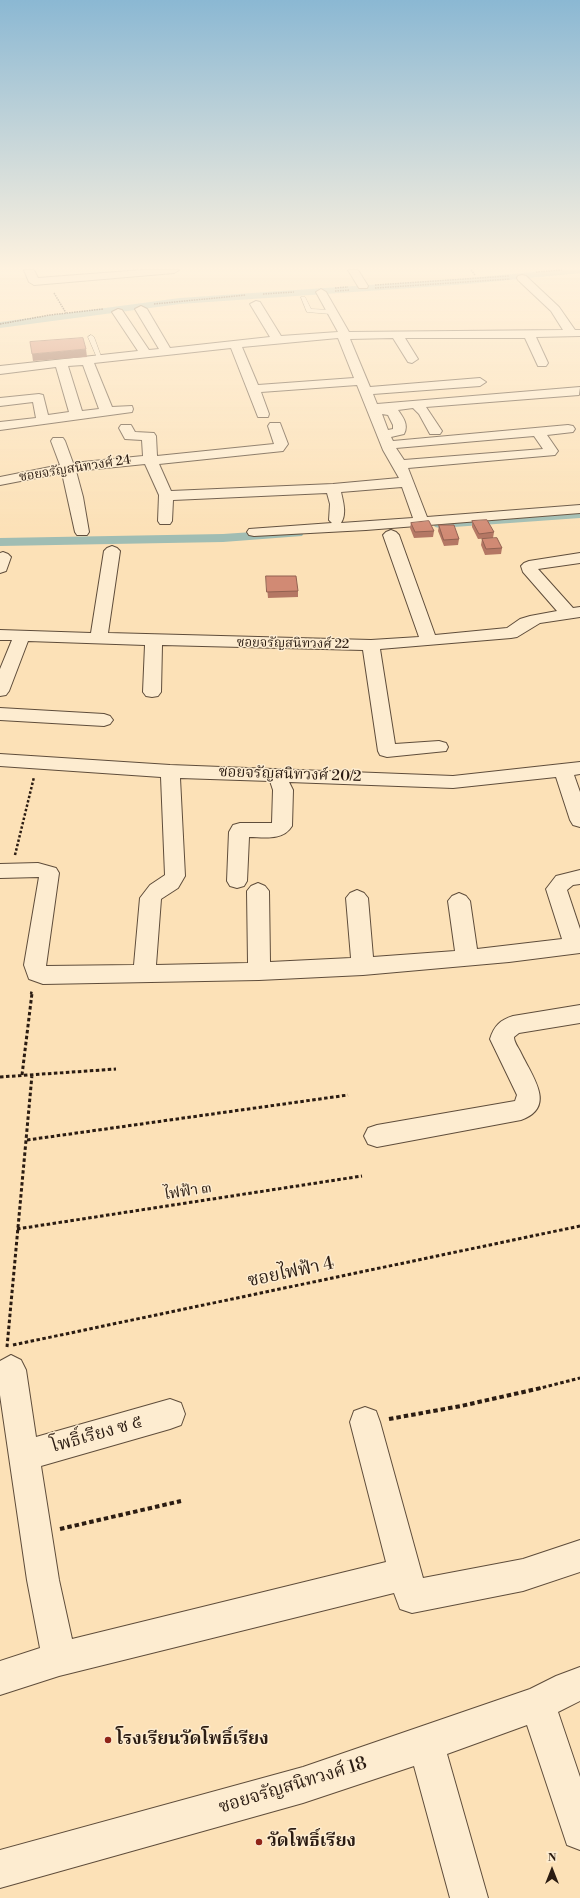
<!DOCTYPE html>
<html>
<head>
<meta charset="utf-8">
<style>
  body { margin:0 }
  #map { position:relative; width:580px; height:1898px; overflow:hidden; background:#fce1b7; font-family:"Libre Bodoni",serif }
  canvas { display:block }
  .north { position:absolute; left:532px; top:1850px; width:40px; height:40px; -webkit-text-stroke:3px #fdecd0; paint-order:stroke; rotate:0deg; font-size:11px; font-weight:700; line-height:16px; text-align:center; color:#2b1c12 }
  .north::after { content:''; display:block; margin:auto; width:14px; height:18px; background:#2b1c12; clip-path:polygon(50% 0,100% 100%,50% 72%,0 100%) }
</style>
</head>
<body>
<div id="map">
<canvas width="580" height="1898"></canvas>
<div class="north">N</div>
</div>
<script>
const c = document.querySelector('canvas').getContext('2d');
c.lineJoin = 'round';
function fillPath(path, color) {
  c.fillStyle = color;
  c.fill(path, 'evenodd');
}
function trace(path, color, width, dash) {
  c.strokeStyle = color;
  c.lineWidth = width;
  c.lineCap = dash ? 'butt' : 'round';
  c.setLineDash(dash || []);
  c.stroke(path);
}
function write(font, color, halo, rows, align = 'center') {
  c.font = font + ' "Libre Bodoni","Noto Serif Thai",serif';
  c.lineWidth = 3;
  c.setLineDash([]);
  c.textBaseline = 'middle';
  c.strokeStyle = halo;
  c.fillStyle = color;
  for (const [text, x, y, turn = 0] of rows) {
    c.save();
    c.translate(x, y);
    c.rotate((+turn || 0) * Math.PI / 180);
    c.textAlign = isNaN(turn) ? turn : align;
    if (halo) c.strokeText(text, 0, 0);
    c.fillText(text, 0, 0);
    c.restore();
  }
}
fillPath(new Path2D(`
  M556 270H580V273L469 284 180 304 0 328V322L180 298 469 278Z
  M580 510V518L440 528 435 527 433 524 435 521 440 520Z
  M297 529 302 530 304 533 302 536 223 542 0 546V538L223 534Z`), '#a0bdb3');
const lane = new Path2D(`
  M301 297H305L311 309 331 310 334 312 331 314 307 312Z
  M91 335 94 337 102 359 97 358 88 337Z`);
const street = new Path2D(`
  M24 270H34L38 278 143 270H179L174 273 34 285 29 282Z
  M348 270H358L368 286 367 288H359Z
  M522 275 526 276 559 307 575 330H580V336L536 337 548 363 546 366H538L525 338H405L418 359 412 363 408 362 393 338 350 339 370 387 480 378 486 382 480 386 373 394 377 404 580 387 579 395 426 407 442 431 440 434H430L419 414 413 408 398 410C403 417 409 425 404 434L391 437 393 441 568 425 573 426 575 429 573 432 547 435 558 451 555 455 408 468 427 517 580 505V513L366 530 254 536 249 535 247 532 249 529 332 523 329 520 330 504 327 493 173 500 172 521 170 524H160L158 521 159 495 145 464 76 471 83 497 89 532 87 535H77L75 532 62 473 0 485V477L60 465 51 441 53 438H63L65 441 73 463 143 456 142 440 125 439 119 428 121 425H131L135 432 154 433 156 436 157 456 274 444 268 426 270 423H280L288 444 283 451 159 464 171 491 333 484 399 478 383 450 357 385 261 392 269 414 268 417H258L231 348 94 363 112 407 132 406 133 409 132 412 0 430V422L36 418 33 402 0 406V398L39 394 43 395 48 415 69 412 56 367 0 374V366L138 351 112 312 118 309 122 310 149 350 159 349 135 309 141 306 147 309 170 348 270 337 250 304 256 301 260 302 281 336 338 332 316 292 321 289 326 292 349 332 563 330 551 311 518 280 517 278 518 276ZM338 338 354 378 258 385 242 347ZM83 365 99 409 82 411 68 366ZM382 414 388 415 393 425V429L388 430ZM534 436 543 449 404 460 396 448ZM402 487 413 518 341 523C347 514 343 501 341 492Z
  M391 530 396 532 399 535 435 635 507 628 520 619 530 616 557 611 523 572 521 566 524 563 529 561 580 553V563L538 569 573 608 580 607V617L540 623 517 637 511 638 380 649 395 744 439 741 446 743 448 747 446 751 387 757 380 755 378 751 363 650 162 645 161 692 158 696 152 697 146 696 143 692 145 645 28 641 9 691 6 695 0 696V669L12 640H0V630L91 633 104 551 107 548 112 546 117 548 120 551 108 633 371 640 419 637 383 535 386 532Z
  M3 552 8 554 11 557 6 571 0 573V553Z
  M0 708 104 714 110 716 113 720 110 724 104 726 0 720Z
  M0 754 170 765 453 776 580 762V774L574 775 580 792V827L573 825 570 820 556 777 453 788 289 782 293 790 292 826C283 841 264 837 249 837L247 881 244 886 237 888 230 886 227 881 229 832 233 825 240 823H272L273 790 270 781 180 778 185 876 178 888 161 899 156 965 248 963 247 891 251 886 258 883 265 886 269 891 270 962 351 958 346 898 350 893 357 890 364 893 368 898 373 957 455 951 448 901 452 896 459 893 466 896 470 901 477 949 562 939 546 889 556 876 580 870V884L573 885 567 890 580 929V953L509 962 363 975 259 980 43 984 29 979 24 965 39 877 0 878V864L38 863 56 868 59 873 46 966 134 965 140 898 150 885 165 875 161 777 0 766Z
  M580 1005V1023L519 1033 514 1037C514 1042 518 1047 520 1051 531 1075 558 1107 521 1120L377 1147 368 1144 364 1136 368 1128 377 1125 515 1101 517 1095 490 1039C494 1026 500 1020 513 1016Z
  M11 1355 21 1360 26 1370 36 1437 170 1399 181 1403 185 1414 181 1425 170 1429 41 1466 59 1580 72 1639 386 1562 350 1422 354 1411 365 1407 376 1411 380 1422 423 1578 523 1559 580 1540V1572L523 1591 412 1613 400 1609 394 1593 59 1676 0 1695V1661L40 1648 27 1580 0 1395V1361Z
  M580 1667V1701L558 1712 580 1777V1850L567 1845 527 1725 447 1754 488 1898H450L414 1766 303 1803 0 1888V1850L303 1767 530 1689 556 1676Z`);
trace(lane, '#5f4d3b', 1);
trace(street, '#5f4d3b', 2);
trace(new Path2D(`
  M471 270 475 275
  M536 272 562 270
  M375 285 509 276
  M335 288 348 287
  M375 288 510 279
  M335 291 350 290
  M54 293 66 313
  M263 294 294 292
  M154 304 246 295
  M0 324 50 315 103 309`), '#2b1c12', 1.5, [1.5, 1]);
trace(new Path2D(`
  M15 855 34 777
  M31 994 32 990`), '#2b1c12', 2.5, [2.5, 2]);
trace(new Path2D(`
  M22 1075 32 993
  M0 1077 116 1069
  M27 1140 348 1095
  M17 1229 362 1176
  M13 1345 580 1226
  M7 1347 32 1075
  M537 1389 580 1378`), '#2b1c12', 3, [3.5, 2.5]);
trace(new Path2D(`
  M389 1419 461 1406 541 1388
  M60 1529 181 1501`), '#2b1c12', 4, [4.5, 3]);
fillPath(lane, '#fdecd0');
fillPath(street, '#fdecd0');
fillPath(new Path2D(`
  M472 521 494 532 493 538 478 539 472 527Z
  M411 523 434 531 433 537 414 538 410 528Z
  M439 525 459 539 458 545 444 546 438 531Z
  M482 539 502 548 501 554 485 555 481 545Z
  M266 576 298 591V597L268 598Z`), '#b47764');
fillPath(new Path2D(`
  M86 349 87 357 33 361 32 354Z`), '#926151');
const building = new Path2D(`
  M83 338 86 349 32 354 30 342Z
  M487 520 494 532 479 534 472 521Z
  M429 521 434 531 415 532 411 523Z
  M439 525H454L459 539 444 540Z
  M497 538 502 548 486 549 482 539Z
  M266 576H296L298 591 267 592Z`);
fillPath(building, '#d18a74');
trace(building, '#926151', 1);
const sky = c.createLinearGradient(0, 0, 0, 535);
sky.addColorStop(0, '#8bb8d3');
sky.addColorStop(0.5, '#fef2df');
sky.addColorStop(1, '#fef2df00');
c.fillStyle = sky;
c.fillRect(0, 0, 580, 535);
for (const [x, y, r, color] of [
  [108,1740,4,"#8f2418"],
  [259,1842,4,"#8f2418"]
]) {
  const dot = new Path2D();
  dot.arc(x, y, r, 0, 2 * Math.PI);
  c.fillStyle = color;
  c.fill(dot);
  trace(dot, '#fdecd0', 1.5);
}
write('13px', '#2b1c12', '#fdecd0', [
  ["ซอยจรัญสนิทวงศ์ 24",75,469,-9],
  ["ซอยจรัญสนิทวงศ์ 22",293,644,1]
]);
write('15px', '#2b1c12', '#fdecd0', [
  ["ซอยจรัญสนิทวงศ์ 20/2",290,775,2],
  ["ไฟฟ้า ๓",188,1192,-9]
]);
write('18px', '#2b1c12', '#fdecd0', [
  ["ซอยไฟฟ้า 4",291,1273,-12],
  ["โพธิ์เรียง ซ ๕",97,1435,-16],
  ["ซอยจรัญสนิทวงศ์ 18",293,1786,-17]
]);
write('bold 18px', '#2b1c12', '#fdecd0', [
  ["โรงเรียนวัดโพธิ์เรียง",116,1740],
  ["วัดโพธิ์เรียง",267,1842]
], 'left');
</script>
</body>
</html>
